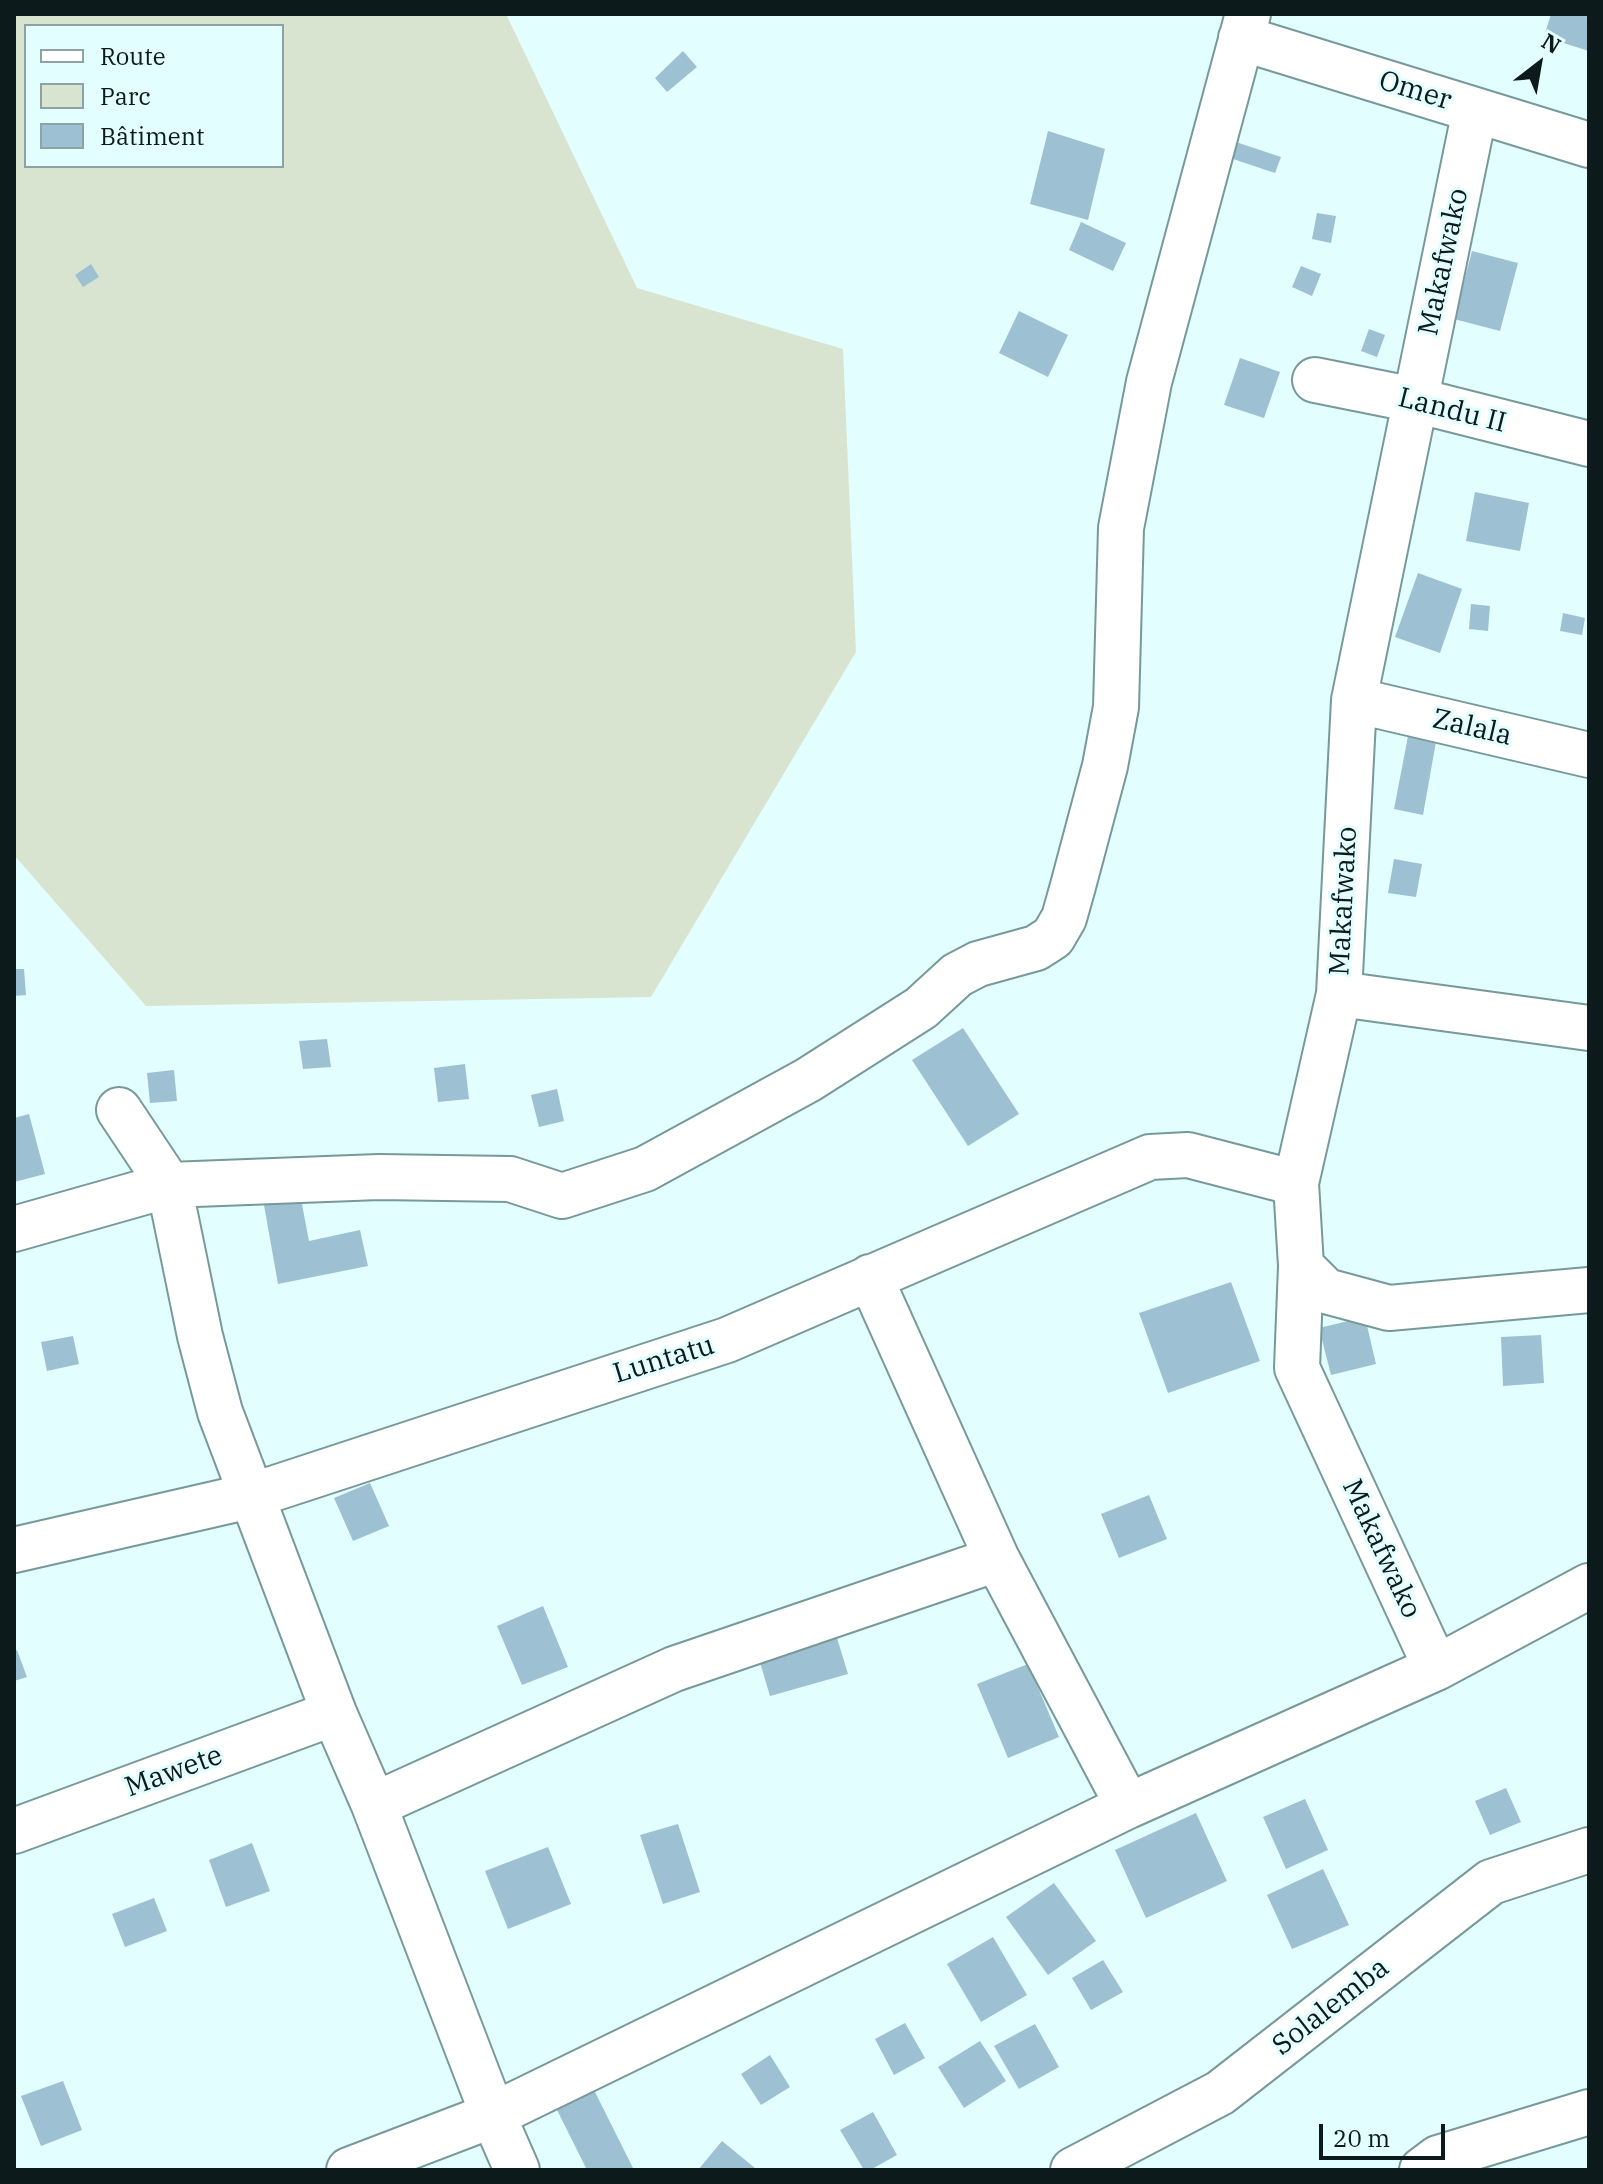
<!DOCTYPE html>
<html>
<head>
<meta charset="utf-8">
<style>
  body { margin:0 }
  #map { position:relative; width:1603px; height:2184px; overflow:hidden; background:#e2fefe; font-family:"IBM Plex Serif",serif }
  canvas { display:block }
  .frame { position:absolute; inset:0; border:16px solid #0d1a1b; pointer-events:none }
  .legend { position:absolute; left:24px; top:24px; width:260px; height:144px; box-sizing:border-box; background:#e2fefe; border:2px solid #8da3a3; margin:0; padding:10px 14px; list-style:none; font-size:24px; color:#0d1a1b }
  .legend li { display:flex; align-items:center; gap:16px; height:40px }
  .legend b { width:40px; border:2px solid #8da3a3 }
  .north { position:absolute; left:1499px; top:24px; width:80px; height:80px; -webkit-text-stroke:6px #e2fefe; paint-order:stroke; rotate:31deg; font-size:22px; font-weight:700; line-height:32px; text-align:center; color:#0d1a1b }
  .north::after { content:''; display:block; margin:auto; width:28px; height:36px; background:#0d1a1b; clip-path:polygon(50% 0,100% 100%,50% 72%,0 100%) }
  .scale { position:absolute; left:1319px; top:2124px; width:126px; height:36px; box-sizing:border-box; border:4px solid #0d1a1b; border-top:0; padding-left:10px; font-size:24px; line-height:28px; white-space:nowrap; color:#0d1a1b; -webkit-text-stroke:6px #e2fefe; paint-order:stroke }
</style>
</head>
<body>
<div id="map">
<canvas width="1603" height="2184"></canvas>
<div class="frame"></div>
<ul class="legend">
<li><b style="height:10px;background:#fff"></b>Route</li>
<li><b style="height:22px;background:#d8e4d0"></b>Parc</li>
<li><b style="height:22px;background:#9ec0d3"></b>Bâtiment</li>
</ul>
<div class="north">N</div>
<div class="scale">20 m</div>
</div>
<script>
const c = document.querySelector('canvas').getContext('2d');
c.lineJoin = 'round';
function fillPath(path, color) {
  c.fillStyle = color;
  c.fill(path, 'evenodd');
}
function trace(path, color, width, dash) {
  c.strokeStyle = color;
  c.lineWidth = width;
  c.lineCap = dash ? 'butt' : 'round';
  c.setLineDash(dash || []);
  c.stroke(path);
}
function write(font, color, halo, rows, align = 'center') {
  c.font = font + ' "IBM Plex Serif",serif';
  c.lineWidth = 6;
  c.setLineDash([]);
  c.textBaseline = 'middle';
  c.strokeStyle = halo;
  c.fillStyle = color;
  for (const [text, x, y, turn = 0] of rows) {
    c.save();
    c.translate(x, y);
    c.rotate((+turn || 0) * Math.PI / 180);
    c.textAlign = isNaN(turn) ? turn : align;
    if (halo) c.strokeText(text, 0, 0);
    c.fillText(text, 0, 0);
    c.restore();
  }
}
fillPath(new Path2D(`
  M14 14H506L637 288 843 349 856 652 651 997 146 1006 14 855ZM26 26H282V166H26Z`), '#d8e4d0');
fillPath(new Path2D(`
  M1551 14H1579L1589 17V51L1544 37Z
  M683 51 697 67 667 92 655 78Z
  M1048 131 1105 149 1088 220 1030 204Z
  M1236 142 1281 157 1275 173 1230 158Z
  M1317 213 1336 216 1331 243 1312 239Z
  M1081 222 1126 243 1113 271 1069 250Z
  M1472 251 1518 263 1500 331 1454 319Z
  M91 264 99 277 83 287 75 275Z
  M1301 266 1321 274 1312 296 1292 287Z
  M1019 311 1068 335 1048 377 999 353Z
  M1369 329 1385 335 1377 357 1361 351Z
  M1240 358 1280 372 1264 418 1224 405Z
  M1475 492 1529 503 1520 551 1466 541Z
  M1418 573 1462 589 1440 653 1395 637Z
  M1471 604 1490 606 1488 631 1469 629Z
  M1563 613 1585 618 1582 635 1560 631Z
  M1409 731 1437 736 1423 815 1394 809Z
  M1394 859 1422 864 1416 897 1388 893Z
  M14 969H24L26 995 14 996Z
  M963 1028 1019 1114 968 1146 912 1060Z
  M327 1039 331 1067 303 1069 299 1041Z
  M465 1064 469 1099 438 1102 434 1068Z
  M174 1070 177 1101 150 1103 147 1073Z
  M557 1089 564 1121 539 1127 531 1095Z
  M29 1114 45 1174 14 1182V1118Z
  M301 1199 309 1241 360 1230 368 1266 278 1284 264 1205Z
  M1231 1282 1260 1361 1168 1393 1139 1313Z
  M1365 1317 1376 1364 1331 1375 1319 1328Z
  M1541 1335 1544 1383 1503 1386 1501 1337Z
  M73 1336 79 1364 47 1371 41 1342Z
  M370 1483 389 1526 353 1541 334 1498Z
  M1149 1495 1167 1539 1119 1558 1101 1514Z
  M543 1606 568 1667 522 1685 497 1626Z
  M837 1638 848 1674 770 1696 759 1659Z
  M17 1650 27 1677 14 1681V1651Z
  M1028 1664 1059 1737 1008 1758 977 1684Z
  M1506 1788 1521 1822 1490 1835 1475 1801Z
  M1305 1799 1328 1850 1286 1869 1263 1817Z
  M1196 1813 1227 1881 1146 1918 1115 1850Z
  M678 1824 700 1892 663 1904 640 1835Z
  M252 1843 270 1891 226 1907 209 1860Z
  M548 1847 571 1904 508 1929 485 1871Z
  M1323 1869 1349 1925 1292 1949 1267 1895Z
  M1054 1883 1096 1941 1048 1975 1006 1917Z
  M154 1898 167 1931 125 1947 112 1914Z
  M993 1937 1027 1995 981 2022 947 1964Z
  M1103 1960 1123 1992 1091 2010 1072 1978Z
  M905 2023 925 2058 894 2075 875 2039Z
  M1035 2024 1059 2067 1019 2089 994 2046Z
  M980 2041 1006 2081 964 2108 938 2067Z
  M770 2055 790 2087 761 2105 741 2074Z
  M63 2081 82 2130 41 2146 21 2096Z
  M593 2088 633 2168 628 2170H587L555 2106Z
  M873 2112 897 2155 870 2170H864L840 2130Z
  M722 2141 755 2168 753 2170H698Z`), '#9ec0d3');
const minor = new Path2D(`
  M1241 38 1589 145
  M1315 380 1415 400 1589 444
  M1354 700 1589 755
  M1339 994 1589 1028
  M119 1110 169 1185 200 1336 220 1412 334 1713 374 1805 493 2115 517 2170
  M14 1229 169 1185 379 1177 510 1179 562 1196 645 1169 808 1080 921 1008 957 975 978 964 1036 948 1053 937 1064 918 1073 886 1105 766 1116 707 1121 528 1149 382 1248 14
  M1301 1266 1326 1291 1389 1308 1589 1290
  M870 1277 997 1559 1128 1806
  M14 1550 254 1495 727 1340 1150 1157 1188 1155 1296 1183
  M1436 1668 1297 1368 1301 1266 1296 1183 1339 994 1354 700 1475 110
  M374 1805 674 1669 997 1559
  M14 1831 334 1713
  M349 2170 493 2115 1128 1806 1436 1668 1589 1586
  M1073 2170 1220 2093 1491 1882 1589 1850
  M1422 2170 1438 2158 1589 2112`);
trace(minor, '#789999', 48);
trace(minor, '#fff', 44);
write('28px', '#0d1a1b', '#e2fefe', [
  ["Omer",1415,91,17],
  ["Makafwako",1444,262,-78],
  ["Landu II",1452,411,14],
  ["Zalala",1472,728,13],
  ["Makafwako",1344,901,-87],
  ["Luntatu",664,1360,-17],
  ["Makafwako",1381,1549,65],
  ["Mawete",174,1772,-20],
  ["Solalemba",1331,2007,-38]
]);
</script>
</body>
</html>
